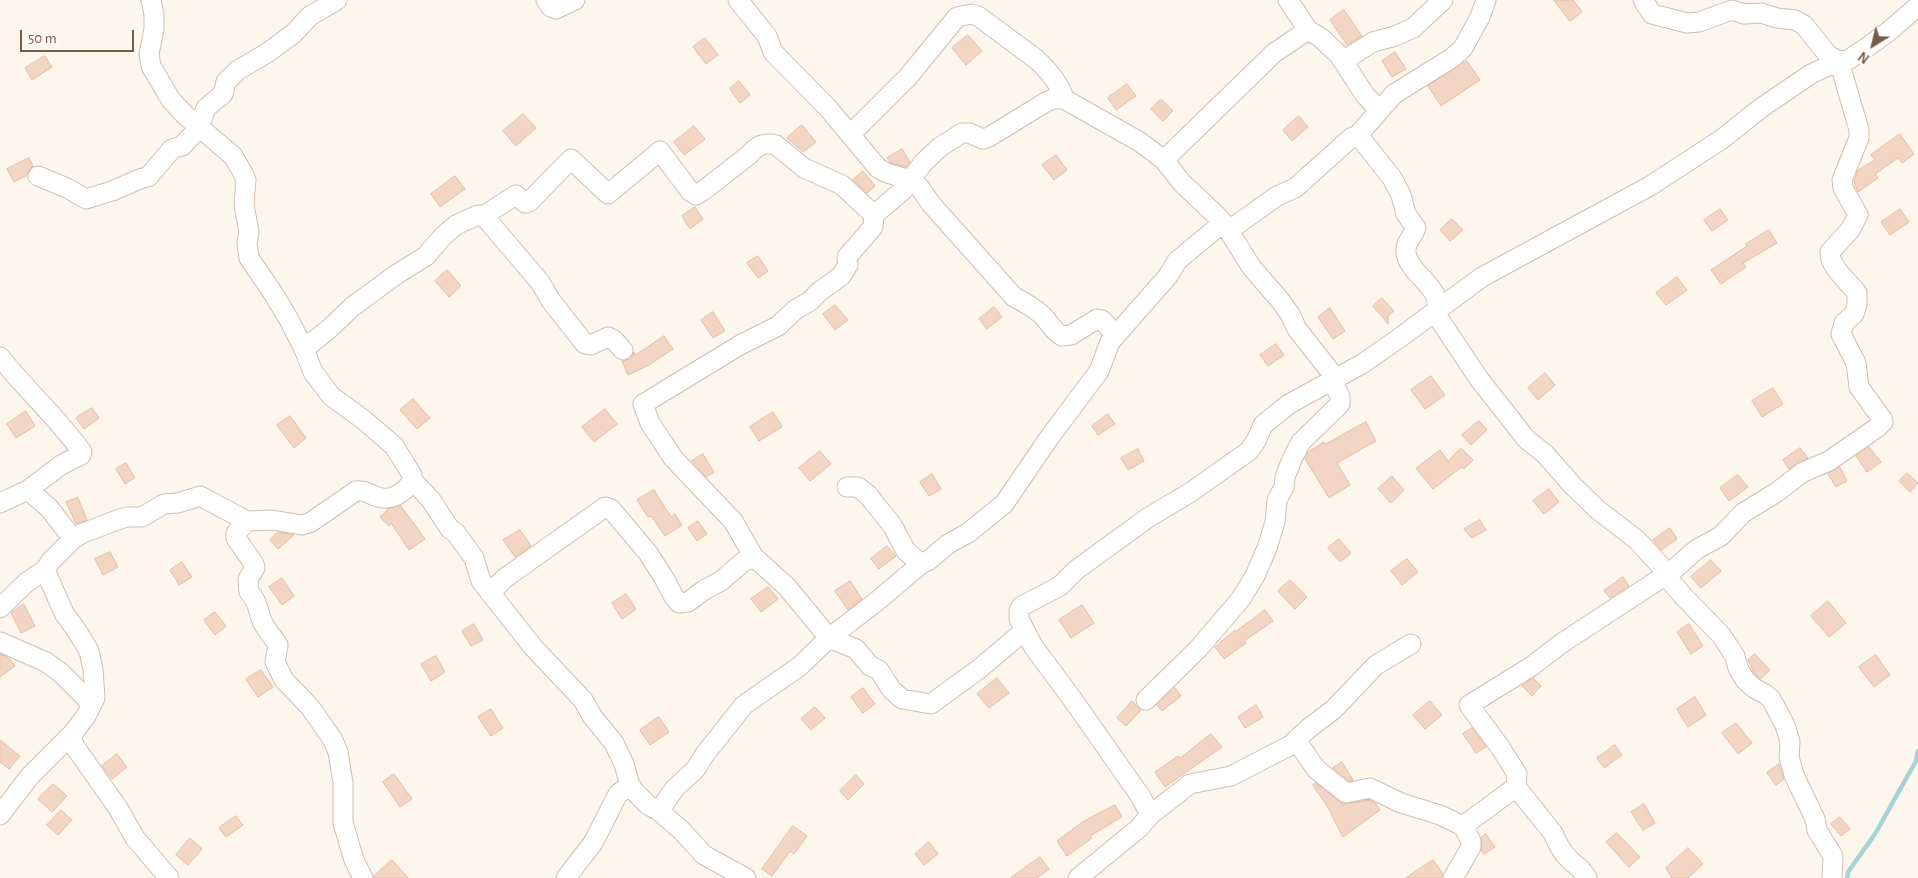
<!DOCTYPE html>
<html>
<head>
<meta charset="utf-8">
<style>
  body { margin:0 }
  #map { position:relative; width:1918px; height:878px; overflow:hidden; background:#fdf6ec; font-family:"Alegreya Sans",sans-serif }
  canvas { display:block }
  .north { position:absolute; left:1848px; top:20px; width:50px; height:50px; -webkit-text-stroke:4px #fffaf3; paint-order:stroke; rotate:216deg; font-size:14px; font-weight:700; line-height:20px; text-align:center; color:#7a5c4d }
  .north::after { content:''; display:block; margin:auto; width:18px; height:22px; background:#7a5c4d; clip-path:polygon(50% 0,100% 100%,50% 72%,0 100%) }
  .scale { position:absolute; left:20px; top:30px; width:114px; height:22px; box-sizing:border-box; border:2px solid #7a5c4d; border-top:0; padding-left:6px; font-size:15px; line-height:18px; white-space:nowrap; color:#7a5c4d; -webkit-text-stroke:4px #fffaf3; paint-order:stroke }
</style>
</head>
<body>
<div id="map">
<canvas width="1918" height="878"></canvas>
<div class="north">N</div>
<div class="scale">50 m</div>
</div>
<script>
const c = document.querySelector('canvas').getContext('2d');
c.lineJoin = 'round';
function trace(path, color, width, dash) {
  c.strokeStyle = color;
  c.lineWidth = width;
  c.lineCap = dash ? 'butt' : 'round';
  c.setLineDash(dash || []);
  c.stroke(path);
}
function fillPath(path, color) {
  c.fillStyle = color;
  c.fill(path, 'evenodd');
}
trace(new Path2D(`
  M1847 878 1848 872 1875 834 1916 761 1918 751`), '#a5d3da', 4.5);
const building = new Path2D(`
  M1554 0H1573L1582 12 1570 21Z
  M1344 10 1362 36 1347 45 1330 20Z
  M968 35 982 51 966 65 952 48Z
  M705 38 718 55 706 64 693 47Z
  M1395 52 1406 69 1392 77 1382 61Z
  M45 56 52 67 32 80 25 68Z
  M1467 61 1480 80 1441 106 1428 86Z
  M739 81 750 95 740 103 730 89Z
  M1127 84 1136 96 1116 110 1108 98Z
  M1161 99 1173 111 1163 121 1151 109Z
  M523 114 536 128 516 146 503 131Z
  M1299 116 1308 127 1292 141 1283 130Z
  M802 125 816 142 803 152 787 138Z
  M694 126 705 139 684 155 674 142Z
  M1900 134 1914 154 1902 163 1898 158 1875 174 1878 178 1858 192 1854 182 1858 170 1875 160 1871 155Z
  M902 149 910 162 906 167 891 163 887 158Z
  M1056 155 1067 170 1054 180 1042 165Z
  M29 158 33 166 28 171 27 175 14 182 7 169Z
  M863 171 875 186 867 193 853 180Z
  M455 176 465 189 440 207 431 194Z
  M695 207 703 219 690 229 682 216Z
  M1720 209 1728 220 1712 231 1704 220Z
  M1900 209 1909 222 1890 235 1881 222Z
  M1452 219 1463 230 1450 241 1440 230Z
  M1769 230 1777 243 1743 263 1746 267 1721 284 1711 270 1747 246 1746 244Z
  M758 256 768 271 758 278 747 263Z
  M447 270 461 286 449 297 435 281Z
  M1677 277 1687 290 1666 305 1656 293Z
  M1382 298 1394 311 1388 316V324L1373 306Z
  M835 305 848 320 835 330 823 314Z
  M994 307 1002 317 987 329 979 319Z
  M1330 308 1345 331 1333 339 1318 317Z
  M713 312 725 331 713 338 701 320Z
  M664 336 673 349 649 365 628 375 622 361 630 359 634 352 635 355Z
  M1276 344 1284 355 1268 366 1260 355Z
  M1545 373 1555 385 1538 400 1528 388Z
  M1431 376 1445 395 1425 409 1411 390Z
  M1773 388 1783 404 1762 417 1752 401Z
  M413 399 430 418 417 429 400 410Z
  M92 408 99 418 84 429 76 418Z
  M605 409 617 424 594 442 582 427Z
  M26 411 35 426 16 438 7 424Z
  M773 412 782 427 759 441 750 427Z
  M1108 414 1115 424 1098 435 1092 426Z
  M290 416 306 438 294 448 277 425Z
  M1479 421 1487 430 1471 445 1462 435Z
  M1366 422 1376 441 1337 463 1350 485 1329 498 1305 459 1308 452 1324 442 1325 444Z
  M1869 447 1881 462 1867 472 1856 456Z
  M1461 448 1473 460 1464 469 1462 467 1433 489 1416 468 1440 450 1448 461Z
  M1800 448 1808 458 1789 469 1783 460Z
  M1138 449 1144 461 1128 470 1121 458Z
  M820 451 831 464 810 481 799 468Z
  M703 454 714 472 706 477 692 461Z
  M126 463 135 478 125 484 116 469Z
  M1840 467 1847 481 1836 487 1828 474Z
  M1907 473 1918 483 1910 492 1899 481Z
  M932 474 941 489 929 496 920 482Z
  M1738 475 1748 487 1729 501 1720 488Z
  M1392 476 1404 490 1391 503 1378 489Z
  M1549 489 1559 502 1544 514 1533 501Z
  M654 490 671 517 675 514 682 525 665 536 651 516 648 517 637 500Z
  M78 498 87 520 76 524 66 502Z
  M401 506 425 539 409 550 391 523 389 526 380 517 388 509Z
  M1480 520 1486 530 1472 538 1464 529Z
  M698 521 707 534 697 541 688 528Z
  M1670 528 1677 539 1661 550 1653 540Z
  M520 530 531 546 515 557 503 540Z
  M278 532 294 535 278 549 270 540Z
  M1339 539 1351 553 1340 562 1328 548Z
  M887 546 896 556 879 569 871 559Z
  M110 552 118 567 103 575 95 559Z
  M1407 559 1418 572 1402 585 1391 571Z
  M1711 560 1721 571 1701 588 1691 577Z
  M182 562 192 577 179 585 170 570Z
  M1623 577 1629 586 1610 598 1604 591Z
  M282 578 294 596 282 605 269 587Z
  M1290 580 1307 597 1295 609 1278 591Z
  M850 581 862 599 848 610 835 591Z
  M768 587 778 599 761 612 751 599Z
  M626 594 636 609 622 619 612 603Z
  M1828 601 1846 623 1829 637 1811 616Z
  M24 604 35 626 21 633 11 613Z
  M1082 605 1094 623 1071 638 1059 620Z
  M1265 610 1273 621 1244 641 1246 643 1224 659 1215 647 1235 630 1236 631Z
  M215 612 226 626 215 635 204 620Z
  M474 624 483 640 471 646 462 631Z
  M1689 624 1703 646 1691 654 1677 632Z
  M0 654 10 659 15 666 0 677Z
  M1755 654 1770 670 1760 679 1754 673 1748 660Z
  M1876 655 1890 675 1874 687 1859 667Z
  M436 656 445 672 431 681 421 664Z
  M261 670 273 687 258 697 246 679Z
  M997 678 1009 693 989 708 977 694Z
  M1533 678 1541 686 1532 696 1522 686Z
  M863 688 875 704 863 713 851 697Z
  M1175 688 1181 696 1162 711 1157 705Z
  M1695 697 1706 715 1688 727 1677 709Z
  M1132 701 1141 710 1126 726 1117 718Z
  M1430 701 1442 715 1425 729 1413 715Z
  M1256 705 1263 717 1245 728 1238 717Z
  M815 707 825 718 811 730 801 719Z
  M491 709 503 728 491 736 478 717Z
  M659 717 669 732 650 745 640 730Z
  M1736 723 1752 743 1738 754 1722 733Z
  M1472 728 1486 747 1476 753 1463 734Z
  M1211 734 1222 747 1165 787 1155 772 1178 756 1180 758Z
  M0 740 20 756 9 769 0 762Z
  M1615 745 1622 755 1604 768 1597 758Z
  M117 754 127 767 112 779 102 766Z
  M1342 762 1353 780 1349 781 1333 768Z
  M1779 764 1784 779 1776 785 1767 773Z
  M394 774 412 799 400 807 383 782Z
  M856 775 864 784 848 800 840 791Z
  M1316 783 1343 804 1369 800 1375 803 1380 810 1343 837 1331 814H1332L1313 785Z
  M53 784 67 796 52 812 38 799Z
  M1644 804 1655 823 1643 830 1631 812Z
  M1115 805 1122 817 1090 836 1092 838 1067 856 1057 841 1081 823Z
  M61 810 72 820 58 835 47 825Z
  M236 816 243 825 226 837 219 828Z
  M1840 817 1850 829 1841 836 1831 824Z
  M793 826 807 836 794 854 790 851 772 876 762 869Z
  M1617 833 1640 857 1629 867 1606 842Z
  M1486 834 1495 847 1484 854 1481 850V838Z
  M190 838 202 849 188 865 176 855Z
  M929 842 938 854 924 865 915 854Z
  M1688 848 1703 864 1688 878H1672L1666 868Z
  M1040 857 1049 869 1037 878H1011Z
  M392 860 408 878H374V876Z
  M1433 860 1443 874 1442 878H1406Z`);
fillPath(building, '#f3d5c3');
trace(building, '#e6bba3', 1);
const minor = new Path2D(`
  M151 0 154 14V29L149 54 151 66 171 100 185 115 233 156 243 173 246 180 244 205 249 232 247 243 249 258 273 293 288 318 304 349 313 372 331 396 364 420 394 446 412 475 413 481 431 500 450 529 455 532 469 551 474 558 481 581 533 647 583 700 592 716 614 743 624 764 630 785 634 791 648 805 659 811 681 830 704 855 746 878
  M546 0 551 7 556 9 575 0
  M738 0 767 36 773 52 827 107 878 168 887 173 911 180 920 188 932 205 1014 297C1024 302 1033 307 1042 315 1049 322 1053 331 1062 336L1071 335 1097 319 1102 320 1116 335
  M1288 0 1308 30 1321 38 1339 55 1365 95 1379 110
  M1343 61 1373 42 1395 36 1413 28 1443 0
  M851 134 908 77 957 17 971 14 978 16 1036 59C1048 70 1060 83 1064 99L1140 142 1164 160 1182 183 1217 216 1225 225 1252 268 1279 299 1290 314 1297 329 1330 371 1332 381 1340 396V404L1301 442 1293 457 1285 477 1284 487 1277 500 1275 522 1267 548 1255 576 1240 600 1198 649 1146 700
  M1358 135 1392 178 1401 195 1406 214 1416 228C1413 237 1405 241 1406 252 1407 274 1447 289 1435 313L1479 379 1527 440 1545 454 1573 486 1598 510 1637 540 1668 574 1672 583 1683 596 1721 635 1735 656 1738 668 1745 680 1754 688 1765 694 1771 699 1785 725 1790 742 1789 757 1794 775 1815 819 1817 830 1833 856 1832 878
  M1164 160 1274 53 1308 30
  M38 176 67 188 86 199 112 191 142 178 148 177 172 149 182 146 199 128 206 108 223 94 226 82 238 70 267 53 293 34 310 16 337 0
  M483 216 516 195 525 203 529 202 571 159 608 194 660 151 690 191 696 195 704 190 749 155C756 146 764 142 776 145L804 168 842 185 874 215
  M304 349 329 329 352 307 397 274 426 256 443 236 456 225 478 215 483 216 488 221 540 282 551 301 585 344 591 345 608 337 614 340 623 350
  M0 357C26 390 58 418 82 452L81 455 61 465 28 490 49 508 73 539 51 561 45 570 64 613 77 631 89 651 93 669 95 698 86 716 73 733 30 776 0 815
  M847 487H858L868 495 892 525 906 551 921 564
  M0 503 28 490
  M247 521 236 533V538L254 564 255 568 248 579 249 592C259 603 257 609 262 621 266 630 273 637 278 645L275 662 284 680 310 707 333 740 338 752 343 783V823L354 860 363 878
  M73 539 83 533 120 519 127 517H142L164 504 178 503 200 496 247 521 272 520 302 525 311 522 356 491C364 490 367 493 375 496 391 503 403 493 413 481
  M491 592 505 578 605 507 611 509 648 553 664 578 674 597 679 603 688 602 704 590 721 581 743 562 754 557
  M0 608 27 582 45 570
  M1024 631 979 669 931 704 902 699 891 689 879 670 870 666 856 649 829 638 787 587 754 557 733 521 673 458 650 423 643 404 740 345 778 326 795 310 810 301 819 292 841 276 848 265 847 257 873 227 874 215 903 190 923 163 940 147 962 133H969L983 139 989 137 1046 102 1053 99H1064
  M0 642 46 662 61 673 92 704
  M73 733 72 740 75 747 118 808 135 838 169 878
  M1296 740 1316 769 1346 793 1370 788 1401 803 1440 815 1463 826 1516 787
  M659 811 675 788 695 770 705 754 744 705 800 666 829 638 876 602 921 564 929 560 948 544 968 533 1004 504 1049 438 1099 371 1110 342 1168 276 1177 261 1219 226H1235L1277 196 1295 188 1351 138 1358 135 1394 94 1452 58 1463 48 1480 17 1486 0
  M1150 815 1190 784 1231 776 1291 745 1309 728 1333 710 1376 665 1411 644
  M566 878 593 843 618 794 630 785
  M1078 878 1139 828 1150 815 1141 797 1073 700 1033 646 1019 619V611L1022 606 1060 586 1076 570 1149 517 1191 492 1239 458 1249 451 1256 441 1263 425 1289 404 1362 364 1398 339 1482 277 1650 186 1722 139 1761 108 1811 74 1839 61 1848 60 1866 48 1888 32 1918 6
  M1453 878 1471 847V841L1463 826
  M1587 878C1583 870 1578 867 1571 861 1563 854 1557 843 1553 833L1516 787 1517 774 1500 747 1469 705 1532 666 1562 643 1672 571 1697 549 1721 536 1743 513 1777 492 1803 472 1829 461 1878 427 1883 422 1882 419 1859 387 1856 363 1841 334 1844 323 1854 314 1857 305V293C1849 282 1829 267 1830 252L1850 230 1858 215 1843 188 1842 180 1859 138V130L1839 61 1828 55 1804 25 1795 20 1777 18 1761 13 1744 14 1732 10 1699 22 1687 23 1652 14 1643 0`);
trace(minor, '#d1beb0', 21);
trace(minor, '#fff', 19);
</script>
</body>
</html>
